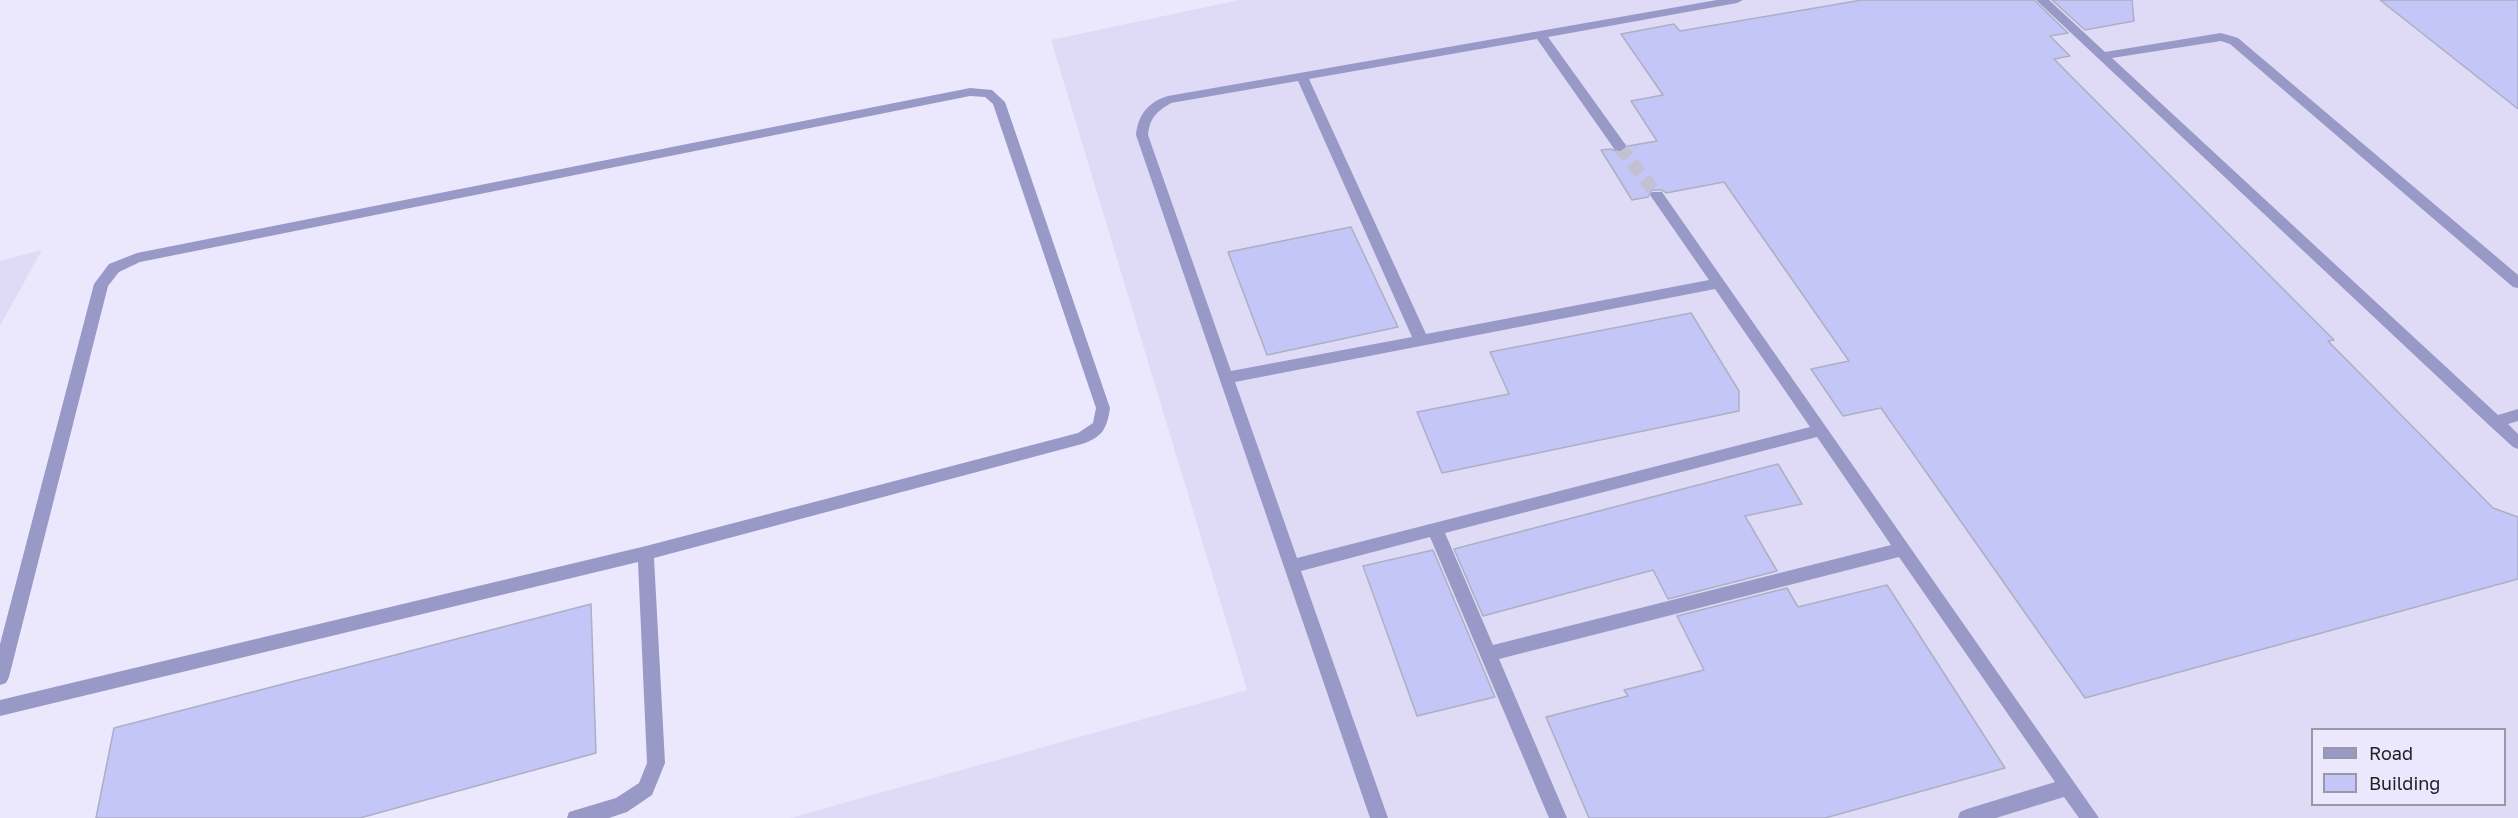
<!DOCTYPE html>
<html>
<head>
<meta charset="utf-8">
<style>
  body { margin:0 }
  #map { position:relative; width:2518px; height:818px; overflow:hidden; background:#ebe8fd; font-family:"Golos Text",sans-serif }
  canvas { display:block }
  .legend { position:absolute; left:2311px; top:728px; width:195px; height:78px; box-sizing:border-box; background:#ebe8fd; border:2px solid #9a98a7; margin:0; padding:8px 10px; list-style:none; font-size:18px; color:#212027 }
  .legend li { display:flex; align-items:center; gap:12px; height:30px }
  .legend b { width:30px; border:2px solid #9a98a7 }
</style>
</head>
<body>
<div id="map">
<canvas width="2518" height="818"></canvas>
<ul class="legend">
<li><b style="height:8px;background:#9899c6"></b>Road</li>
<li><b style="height:16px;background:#c3c6f6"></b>Building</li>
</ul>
</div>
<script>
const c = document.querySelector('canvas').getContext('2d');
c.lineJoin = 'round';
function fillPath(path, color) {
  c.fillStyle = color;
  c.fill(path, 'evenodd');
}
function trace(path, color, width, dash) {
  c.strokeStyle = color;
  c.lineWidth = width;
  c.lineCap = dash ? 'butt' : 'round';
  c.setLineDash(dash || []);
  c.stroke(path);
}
fillPath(new Path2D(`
  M1239 0H2518V818H790L1247 690 1051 40ZM2312 730H2504V804H2312Z
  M42 250 0 326V261Z`), '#dfdbf7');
const building = new Path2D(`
  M1862 0H2034L2068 33 2050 36 2070 56 2054 59 2334 340 2328 341 2493 508 2518 517V579L2085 698 1881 408 1843 416 1811 369 1849 361 1724 182 1666 193 1662 190H1652L1648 197 1632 200 1601 150 1611 149 1620 153 1628 146 1657 141 1631 101 1663 95 1621 34 1674 24 1680 31Z
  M2052 0H2132L2134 21 2085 30Z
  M2380 0H2518V109Z
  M1351 227 1398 327 1267 355 1228 252Z
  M1691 313 1739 391V411L1442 473 1417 412 1509 394 1490 352Z
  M1778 464 1802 504 1745 516 1777 571 1668 599 1653 570 1483 616 1454 549Z
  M1433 550 1495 697 1417 716 1363 566Z
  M1887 585 2005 768 1825 818H1589L1546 717 1628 696 1624 690 1704 670 1677 616 1787 588 1798 607Z
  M591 604 596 753 360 818H96L114 728Z`);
fillPath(building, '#c3c6f6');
trace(building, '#adafc2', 1.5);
trace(new Path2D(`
  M1620 147 1657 195`), '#c3c0d2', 13, [13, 7]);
fillPath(new Path2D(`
  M1717 0H1743L1737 3 1548 37 1625 144 1626 147 1620 151 1615 150 1537 39 1309 79 1426 334 1709 280 1650 195 1652 192H1662L2099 818H2079L2064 797 1996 818H1958L1960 812 1967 809 2055 782 1899 557 1499 659 1567 818H1549L1430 537 1301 571 1388 818H1370L1136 135C1138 115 1148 102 1168 96ZM1298 81 1412 337 1231 371 1148 135C1150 118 1156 112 1171 103ZM1715 289 1810 427 1297 558 1235 382ZM1817 437 1891 545 1493 645 1445 533Z
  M2036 0H2049L2105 52 2221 33 2238 38 2518 275V288L2513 287 2230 44 2221 41 2112 58 2498 415 2518 409V421L2508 424 2518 434V449L2513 447 2490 426Z
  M970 88 992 90 1005 102 1110 408C1107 428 1103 437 1082 444L654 558 665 763 652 795 627 812 609 818H567L569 812 616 798 639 783 647 763 638 562 0 716V700L646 546 1078 433 1093 423 1096 408 993 104 985 97 970 96 140 262 119 272 108 286 9 677 6 683 0 685V644L94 284 109 264 137 253Z`), '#9899c6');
</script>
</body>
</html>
